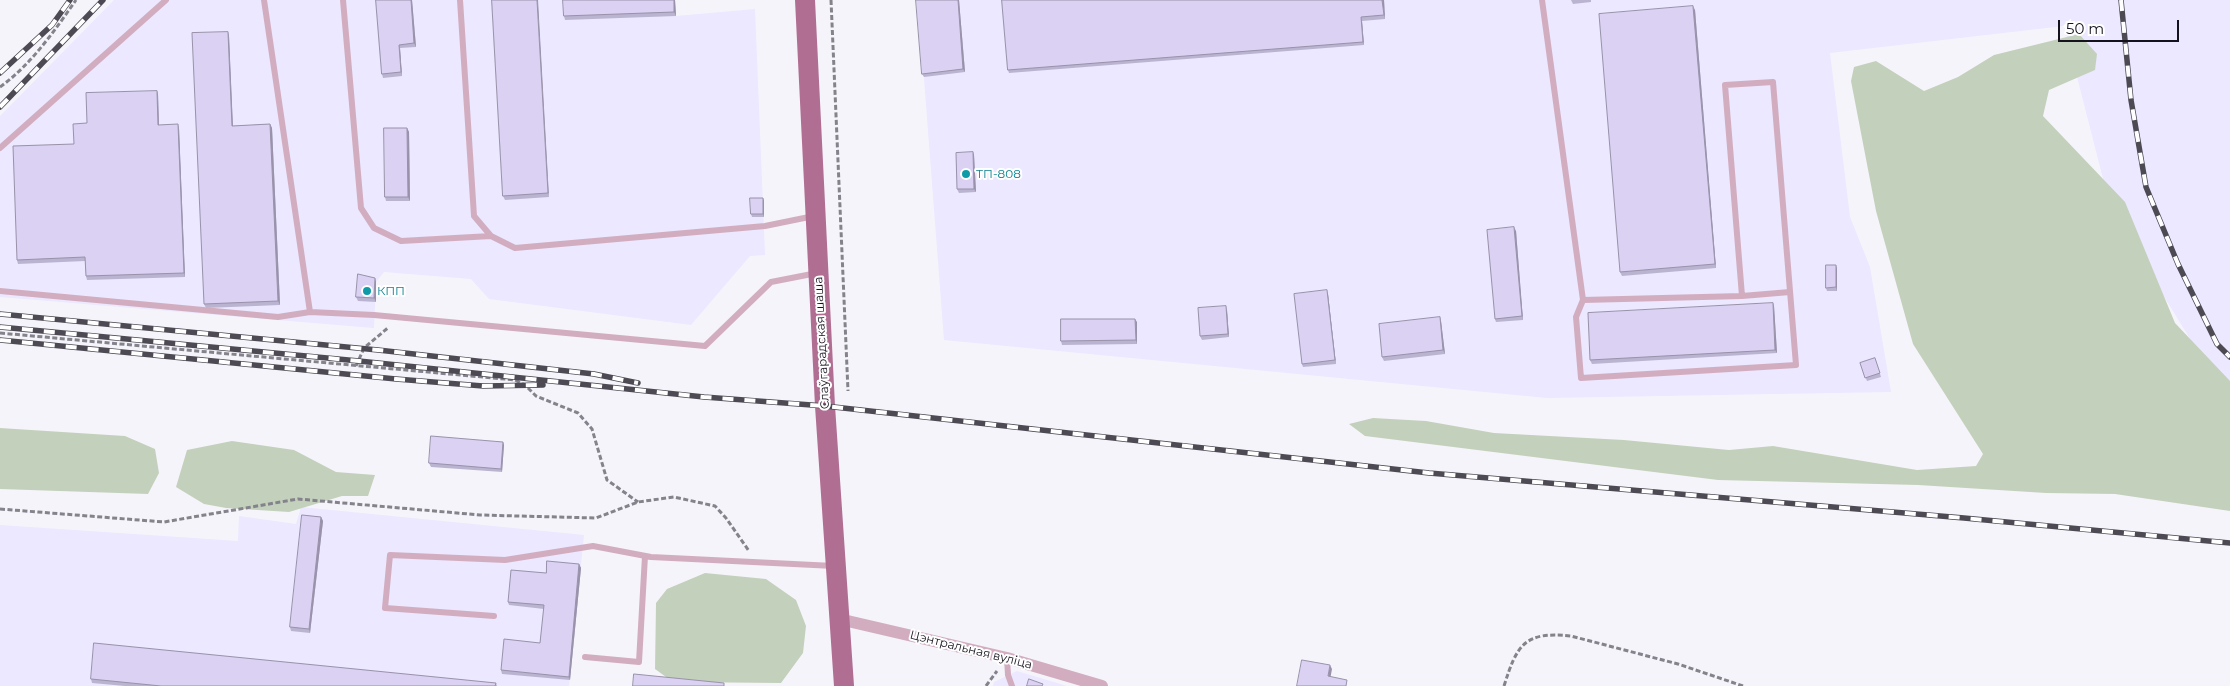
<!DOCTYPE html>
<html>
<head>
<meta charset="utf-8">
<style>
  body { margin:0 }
  #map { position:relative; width:2230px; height:686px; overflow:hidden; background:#f6f4fb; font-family:Montserrat,sans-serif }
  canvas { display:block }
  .scale { position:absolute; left:2058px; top:20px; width:121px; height:22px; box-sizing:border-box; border:2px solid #15121d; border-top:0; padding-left:6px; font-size:15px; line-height:18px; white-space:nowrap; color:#15121d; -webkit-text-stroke:4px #fff; paint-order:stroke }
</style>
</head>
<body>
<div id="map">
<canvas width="2230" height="686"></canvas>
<div class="scale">50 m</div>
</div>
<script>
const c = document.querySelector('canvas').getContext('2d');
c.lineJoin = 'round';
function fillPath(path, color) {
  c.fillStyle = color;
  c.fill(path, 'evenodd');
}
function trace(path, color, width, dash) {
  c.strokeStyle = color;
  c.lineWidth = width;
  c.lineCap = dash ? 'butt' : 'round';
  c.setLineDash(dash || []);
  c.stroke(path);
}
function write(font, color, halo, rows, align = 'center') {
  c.font = font + ' Montserrat,sans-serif';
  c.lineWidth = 4;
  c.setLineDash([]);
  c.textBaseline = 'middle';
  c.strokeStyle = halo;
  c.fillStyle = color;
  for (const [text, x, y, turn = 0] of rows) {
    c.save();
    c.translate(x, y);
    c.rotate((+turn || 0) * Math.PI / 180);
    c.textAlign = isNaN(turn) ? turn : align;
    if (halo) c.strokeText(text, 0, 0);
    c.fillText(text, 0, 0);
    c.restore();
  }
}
fillPath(new Path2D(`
  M114 0H675L676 16 755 9 765 255 750 256 691 325 489 299 471 279 384 272 376 282 374 328 0 297V116Z
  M918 0H2230V392L2214 378 2111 210 2064 26 1830 53 1850 217 1870 267 1891 392 1547 398 944 340Z
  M301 507 584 535 569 686H0V525L238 541 239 516 296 524Z
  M1017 671 1067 686H993L994 682Z`), '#ebe8ff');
fillPath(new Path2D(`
  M2079 34 2097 54 2095 70 2049 90 2043 116 2125 202 2175 323 2230 381V511L2115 494 2046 493 1918 485 1718 480 1365 436 1349 424 1373 418 1426 421 1494 433 1624 440 1729 450 1773 446 1917 470 1976 466 1983 454 1913 344 1876 211 1851 81 1854 67 1876 61 1924 91 1958 77 1994 55Z
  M0 428 125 436 155 449 159 473 148 494 0 489Z
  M232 441 294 450 336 472 375 475 368 496H342L289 512 226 508 204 504 176 487 187 450Z
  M705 573 766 579 796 600 806 626 803 653 781 683 673 682 655 669 656 603 667 589Z`), '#c3d1bc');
trace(new Path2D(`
  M831 0 848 391
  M0 87C31 65 55 30 76 0
  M0 333 515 380 525 385 536 396 578 413 592 429 607 480 638 502
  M356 366 364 348 389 327
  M0 509 164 522 298 499 480 515 596 518 638 502 674 497 715 506 726 518 749 551
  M986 686 997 671
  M1504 686C1517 645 1524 631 1571 636L1678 664 1743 686`), '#84828b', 3, [5, 2.5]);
trace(new Path2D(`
  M264 0 310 312 374 315 705 346 771 282 817 273
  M343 0 361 208 374 228 401 241 491 236
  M460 0 474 216 491 236 515 248 765 226 814 216
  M1542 0 1583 300 1576 317 1581 378 1796 365 1773 82 1725 85 1742 296 1583 300
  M0 148 166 0
  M0 291 278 317 310 312
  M1742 296 1790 292
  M494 616 385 608 390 555 505 560 593 546 651 557 834 566
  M585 657 639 662 645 556
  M1007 658 1008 675 1012 686`), '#d2adc0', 6);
trace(new Path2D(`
  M839 619 1007 658 1102 686`), '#d2adc0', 12);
trace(new Path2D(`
  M805 0 825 406 844 686`), '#b06f92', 20);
const rail = new Path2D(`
  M2121 0 2131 100 2146 187 2178 264 2217 344 2230 357
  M0 73 52 25 70 0
  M0 107 103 0
  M0 314 378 350 594 374 638 383
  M0 327 359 361 704 397 825 406 1429 473 1964 518 2230 543
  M0 340 396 379 483 386 543 385`);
trace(rail, '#4d4a54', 5.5);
trace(rail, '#fff', 4, [11]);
fillPath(new Path2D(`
  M376 0H412L416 47 400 48 402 76 383 78 382 74Z
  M492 0 549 197 505 200 503 196Z
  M675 0 676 16 565 20 564 16Z
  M959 0 965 72 924 77 922 74Z
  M1002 0H1384L1385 19 1362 21 1364 45 1009 73 1008 70Z
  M1571 0H1591V2L1573 4Z
  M1695 10 1716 268 1622 276 1620 272Z
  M228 32 229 36 233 126 270 124 272 128 280 305 206 308 204 304Z
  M157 91 158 94 159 125 179 128 185 277 87 280 86 276 85 261 18 264 17 260 87 123Z
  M407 128 409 132 410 201H386L385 197Z
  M973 152 974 155 976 192 959 193 957 189Z
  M763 198 764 201V217H752L751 214Z
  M1516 231 1523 320 1496 322 1495 319Z
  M1836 265 1837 269V291H1827L1826 288Z
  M375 278 376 282V302L358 301 356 297Z
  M1328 294 1336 364 1303 367 1302 364Z
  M1773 303 1774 306 1777 353 1592 364 1590 360Z
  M1227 310 1229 337 1202 340 1200 336Z
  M1440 317 1441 321 1445 354 1384 361 1382 357Z
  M1137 322V344L1062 345 1061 341Z
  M1875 358 1881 377 1867 381 1860 363Z
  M503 442 504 445 502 472 431 467 429 463Z
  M321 517 323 521 310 633 291 631 290 627Z
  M579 564 581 568 570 680 502 674 501 670 540 643 544 609 509 605 508 602 546 573Z
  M91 679 496 683 497 686H125L92 683Z`), '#bbb4d1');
fillPath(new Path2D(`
  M411 0H412L416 47 414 43Z
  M537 0H538L549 197 548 193Z
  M674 0H675L676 16 674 12Z
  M958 0H959L965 72 963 69Z
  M1382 0H1384L1385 19 1384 15Z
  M1693 6 1695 10 1716 268 1715 264Z
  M1361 17 1362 21 1364 45 1363 42Z
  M228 32 229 36 233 130 232 126Z
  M399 45 400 48 402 76 401 72Z
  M157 91 158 94 159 129 158 125Z
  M178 124 179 128 185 277 184 273Z
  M270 124 272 128 280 305 278 301Z
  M407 128 409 132 410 201 408 197Z
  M973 152 974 155 976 192 974 189Z
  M763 198 764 201V217L763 214Z
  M1514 227 1516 231 1523 320 1522 316Z
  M1836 265 1837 269V291L1836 287Z
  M375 278 376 282V302L374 298Z
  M1327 290 1328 294 1336 364 1335 360Z
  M1773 303 1774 306 1777 353 1775 350Z
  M1226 306 1227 310 1229 337 1228 334Z
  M1440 317 1441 321 1445 354 1443 350Z
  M1135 319 1137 322V344L1136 340Z
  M503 442 504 445 502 472 501 469Z
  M321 517 323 521 310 633 309 629Z
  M579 564 581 568 570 680 569 677Z
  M1330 665 1332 669 1330 680 1328 676Z`), '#9992aa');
const building = new Path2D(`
  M376 0H411L414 43 399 45 401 72 382 74Z
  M492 0H537L548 193 503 196Z
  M563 0H674V12L564 16Z
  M916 0H958L963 69 922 74Z
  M1002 0H1382L1384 15 1361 17 1363 42 1008 70Z
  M1693 6 1715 264 1620 272 1599 14Z
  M228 32 232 126 270 124 278 301 204 304 192 33Z
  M157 91 158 125 178 124 184 273 86 276 85 257 17 260 13 146 74 144 73 124 87 123 86 93Z
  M384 128H407L408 197H385Z
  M973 152 974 189H957L956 153Z
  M750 198H763V214H751Z
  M1514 227 1522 316 1495 319 1487 230Z
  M1826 265H1836V287L1826 288Z
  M358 274 375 278 374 298 356 297Z
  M1327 290 1335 360 1302 364 1294 294Z
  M1773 303 1775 350 1590 360 1588 313Z
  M1226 306 1228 334 1200 336 1198 308Z
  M1440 317 1443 350 1382 357 1379 324Z
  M1061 319H1135L1136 340 1061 341Z
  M1875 358 1880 373 1865 378 1860 363Z
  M431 436 503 442 501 469 429 463Z
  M302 515 321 517 309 629 290 627Z
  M547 561 579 564 569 677 501 670 504 639 540 643 544 605 508 602 511 570 546 573Z
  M94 643 496 683 495 686H161L91 679Z
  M1302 660 1330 665 1328 676 1347 680 1346 686H1297Z
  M634 674 724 683V686H633Z
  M1029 679 1043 684 1042 686H1027Z`);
fillPath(building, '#dad1f3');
trace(building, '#9992aa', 1);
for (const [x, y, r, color] of [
  [966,174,5,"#0f9aa8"],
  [367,291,5,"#0f9aa8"]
]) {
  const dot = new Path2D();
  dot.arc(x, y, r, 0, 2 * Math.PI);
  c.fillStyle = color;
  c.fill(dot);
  trace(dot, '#fff', 2);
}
write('12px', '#0d838f', '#fff', [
  ["ТП-808",976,174],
  ["КПП",377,291]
], 'left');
write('12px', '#15121d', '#fff', [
  ["Слаўгарадская шаша",822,343,-93],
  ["Цэнтральная вуліца",971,650,14]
]);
</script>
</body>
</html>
